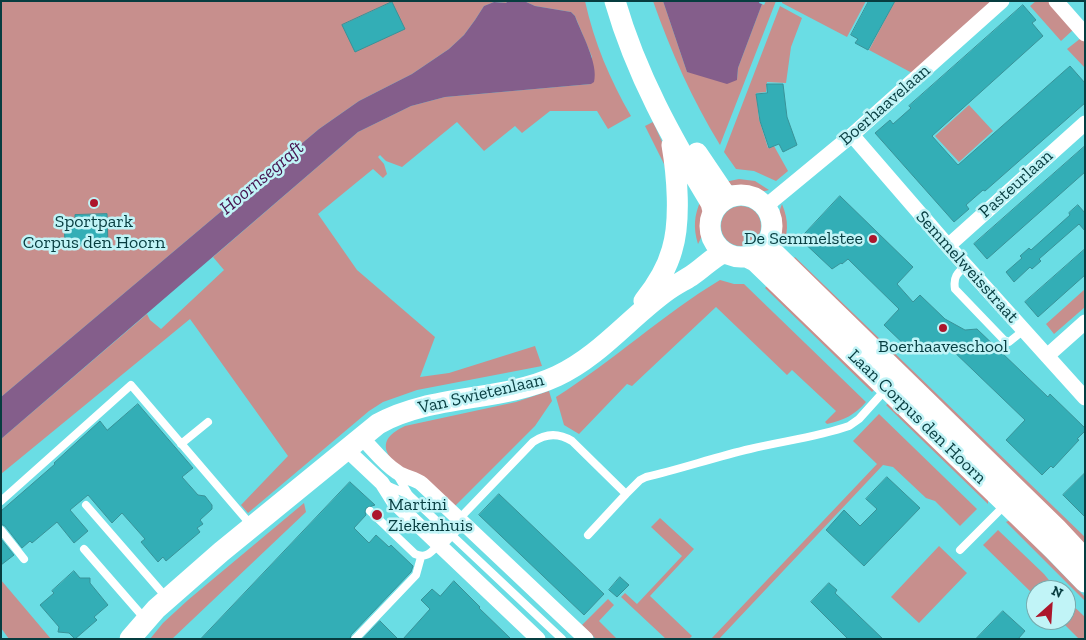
<!DOCTYPE html>
<html>
<head>
<meta charset="utf-8">
<style>
  body { margin:0 }
  #map { position:relative; width:1086px; height:640px; overflow:hidden; background:#6adde4; font-family:"Zilla Slab",serif }
  canvas { display:block }
  .frame { position:absolute; inset:0; border:2px solid #073d40; pointer-events:none }
  .north { position:absolute; left:1026px; top:580px; width:50px; height:50px; box-sizing:border-box; background:#c1f4f7; border:1px solid #77abae; border-radius:50%; rotate:26deg; font-size:14px; font-weight:700; line-height:20px; text-align:center; color:#073d40 }
  .north::after { content:''; display:block; margin:auto; width:18px; height:22px; background:#ac162c; clip-path:polygon(50% 0,100% 100%,50% 72%,0 100%) }
</style>
</head>
<body>
<div id="map">
<canvas width="1086" height="640"></canvas>
<div class="frame"></div>
<div class="north">N</div>
</div>
<script>
const c = document.querySelector('canvas').getContext('2d');
c.lineJoin = 'round';
function fillPath(path, color) {
  c.fillStyle = color;
  c.fill(path, 'evenodd');
}
function trace(path, color, width, dash) {
  c.strokeStyle = color;
  c.lineWidth = width;
  c.lineCap = dash ? 'butt' : 'round';
  c.setLineDash(dash || []);
  c.stroke(path);
}
function write(font, color, halo, rows, align = 'center') {
  c.font = font + ' "Zilla Slab",serif';
  c.lineWidth = 5;
  c.setLineDash([]);
  c.textBaseline = 'middle';
  c.strokeStyle = halo;
  c.fillStyle = color;
  for (const [text, x, y, turn = 0] of rows) {
    c.save();
    c.translate(x, y);
    c.rotate((+turn || 0) * Math.PI / 180);
    c.textAlign = isNaN(turn) ? turn : align;
    if (halo) c.strokeText(text, 0, 0);
    c.fillText(text, 0, 0);
    c.restore();
  }
}
fillPath(new Path2D(`
  M1 1H508L506 3 494 2 484 6 475 20 464 35 449 49 412 74 359 101 319 129 1 397Z
  M524 1H585C594 42 610 80 631 116L608 129 597 111H550L522 133 515 126 484 151 457 122 402 167 386 161 380 155 378 157 384 164 387 174 383 178 373 169 318 214 357 270 435 337 420 377 449 373 535 346 542 366 417 390 383 402 369 411 248 513 241 505 288 456 190 319 1 474V439L147 314 150 320 161 329 224 270 213 257 358 132 411 106 445 97 591 84 592 57 575 16 571 12 535 6Z
  M653 1H663L687 72 737 80 738 68 762 4 764 5 766 1H776L720 145C692 99 671 52 653 1Z
  M782 1H866L847 37 782 3Z
  M895 1H992L914 74 869 50Z
  M1036 1H1048L1074 29 1061 41 1030 6Z
  M780 6 802 18 791 47 786 83 767 82 766 92 756 93 759 119 768 148 774 146 788 171 776 181 754 171 736 169 724 152Z
  M1081 38 1085 42V68L1067 49Z
  M969 105 993 131 959 162 935 136Z
  M653 122 668 155 667 175 664 164 645 126Z
  M739 179 755 181 769 190C758 194 736 188 725 182Z
  M701 200C705 215 706 231 698 244 693 228 694 215 701 200Z
  M782 204C789 221 789 235 780 251 776 237 776 218 782 204Z
  M721 226a20 20 0 1 1 40 0a20 20 0 1 1-40 0Z
  M795 257 1085 537V554L790 263Z
  M720 280 734 284H744L866 402C855 415 844 420 827 424L825 422 836 411 792 370 787 375 716 307 632 386 627 384 579 434 564 425 556 397C613 361 662 315 720 280Z
  M770 283 875 389 872 392 765 288Z
  M1085 289V307L1054 334 1046 324Z
  M549 391 552 401 535 426 455 506C441 496 391 466 387 452 382 438 395 431 405 426L516 402Z
  M889 403 988 500V504L886 405Z
  M879 414 977 509 960 526 935 501 926 498 893 467 883 465 719 639H711L877 464 853 441Z
  M304 503 306 512 172 639H150L163 623 188 600Z
  M660 518 694 549 650 596 692 636 689 639H666L621 597 625 593 637 604 682 556 651 527Z
  M1010 520 1085 597V601L1006 522Z
  M998 530 1044 574 1057 590H1036V597L983 545Z
  M939 546 967 573 919 623 891 597Z
  M1 580 51 639H9L1 628Z
  M608 599 614 605 599 621 617 639H596L582 625Z
  M1066 599 1085 617V639H1079L1060 620H1066Z`), '#c78f8d');
fillPath(new Path2D(`
  M508 1H524L535 6 571 12 575 16C581 33 599 64 594 82L591 84 445 97 411 106 358 132 1 439V397L319 129 359 101 412 74 449 49 464 35 475 20 484 6 494 2 506 3Z
  M663 1H760L759 3 762 4 738 68 737 80 727 84 687 72Z`), '#845e8b');
const building = new Path2D(`
  M869 1H895L868 50 855 43 858 39 851 35Z
  M392 2 405 29 355 52 342 25Z
  M1023 5 1036 20 1032 23 1043 36 932 136 958 165 1070 66 1085 83V103L985 191 983 190 966 205 969 209 954 222 875 133 890 120 893 124 911 108 909 106Z
  M767 84H783L787 117 797 145 783 152 779 144 769 148 760 121 756 94 767 93Z
  M1085 146V172L987 259 974 244Z
  M840 196 913 267 897 284 913 302 920 295 945 319 965 330 977 329 1048 397 1050 394 1085 428V431L1077 439 1079 440 1053 468 1051 466 1042 475 1006 440 1025 420 950 348 911 351 884 325 899 309 848 259 842 264 841 263 832 269 800 239Z
  M1078 205 1085 213V231L1079 224 1039 259 1041 261 1032 269 1030 267 1014 282 1006 272 1022 258 1020 256 1029 248 1031 250 1070 215 1069 213Z
  M107 214 108 245 76 246V244H65L64 220 75 219V215Z
  M1085 249V275L1038 317 1025 302Z
  M138 404 193 468 182 477 198 495 205 496 212 505V509L200 520 203 524 197 528 200 532 166 561 163 557 158 562 141 542 145 539 122 513 112 523 88 495 70 510 88 531 74 543 57 522 32 543 30 541 22 548 5 526 1 524V511L55 464 54 463 100 421 107 430Z
  M1085 473V517L1063 495Z
  M887 477 920 508 864 566 826 530 844 510 860 526 877 509 866 499Z
  M350 482 375 505 366 508 365 512 366 515 354 528 369 543 376 535 389 547 391 545 413 566 411 572 351 635 350 639H201Z
  M499 494 604 594 584 615 479 515Z
  M1 539 14 555 1 565Z
  M74 571 80 578H90V583L108 605 94 617 97 620 75 639 69 633 58 632 59 627 40 605 54 593 52 591Z
  M620 577 629 585 617 597 609 590Z
  M454 581 480 607 479 608 511 639H403L430 609 421 600 432 589 440 596Z
  M829 583 837 590 835 593 883 639H848L811 602Z
  M1003 611 1025 631 1018 639H976Z
  M380 621 398 639H363Z`);
fillPath(building, '#33aeb6');
trace(building, '#399298', 1);
trace(new Path2D(`
  M966 266C957 273 953 277 955 289L1004 340 1009 342 1024 330
  M181 444 208 422
  M397 475 409 495 562 639
  M386 485 409 495
  M1 501 131 385 251 525
  M86 505 166 597
  M370 511 415 554C427 559 431 552 439 544
  M459 519 533 442C546 433 559 433 572 441L626 494 640 480 646 477C681 469 715 457 750 449 783 441 817 437 849 426L859 419 886 389
  M1 530 24 559
  M588 535 626 494
  M84 549 145 619
  M960 550 1005 505
  M355 639 416 575 421 557`), '#fff', 8);
trace(new Path2D(`
  M1056 1 1085 34
  M852 135 948 246 1085 398
  M766 206 852 135 1002 1
  M948 246 1085 123
  M1047 356 1085 322
  M362 438C373 449 384 464 397 472 405 478 415 478 422 484L586 639
  M347 450 382 483 394 502 538 639
  M439 544 461 521`), '#fff', 15);
trace(new Path2D(`
  M615 1C636 74 672 139 711 203L713 211
  M697 153 724 193 730 197
  M710 226a31 31 0 1 1 62 0a31 31 0 1 1-62 0Z
  M767 244 770 249 1056 528 1085 559
  M747 257 755 261 1054 550 1085 582
  M644 301C656 286 667 268 672 250 681 221 677 174 672 145
  M130 639 156 609 221 552 378 424C431 394 501 402 557 376 600 356 630 317 668 290 675 285 683 281 691 276 702 269 712 258 724 252`), '#fff', 21);
for (const [x, y, r, color] of [
  [94,203,5,"#ac162c"],
  [873,239,5,"#ac162c"],
  [943,328,5,"#ac162c"],
  [377,515,6,"#ac162c"]
]) {
  const dot = new Path2D();
  dot.arc(x, y, r, 0, 2 * Math.PI);
  c.fillStyle = color;
  c.fill(dot);
  trace(dot, '#c1f4f7', 2);
}
write('18px', '#073d40', '#c1f4f7', [
  ["Boerhaavelaan",885,105,-41],
  ["Pasteurlaan",1016,184,-42],
  ["Semmelweisstraat",967,267,48],
  ["Van Swietenlaan",481,394,-13],
  ["Laan Corpus den Hoorn",917,417,44]
]);
write('18px', '#073d40', '#c1f4f7', [
  ["Sportpark",94,222],
  ["Corpus den Hoorn",94,243],
  ["De Semmelstee",863,239,"right"],
  ["Boerhaaveschool",943,347],
  ["Martini",388,505,"left"],
  ["Ziekenhuis",388,526,"left"]
]);
write('italic 19px', '#45124e', '#c1f4f7', [
  ["Hoornsegraft",262,178,-40]
]);
</script>
</body>
</html>
